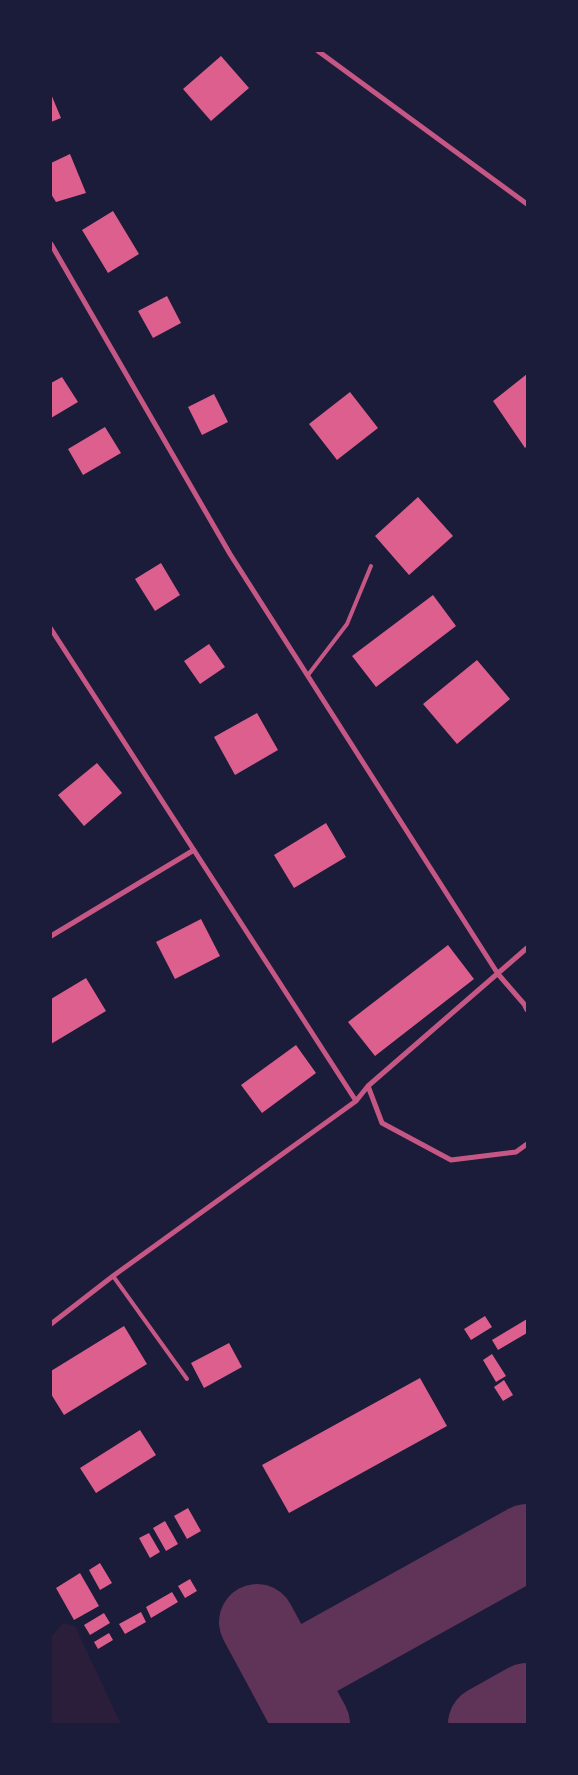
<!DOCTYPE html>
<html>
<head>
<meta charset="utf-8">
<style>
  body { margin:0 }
  #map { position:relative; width:578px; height:1775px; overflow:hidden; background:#1b1b3a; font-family:Roboto,sans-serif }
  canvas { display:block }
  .frame { position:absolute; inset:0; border:52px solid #1b1b3a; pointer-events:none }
</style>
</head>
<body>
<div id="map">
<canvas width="578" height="1775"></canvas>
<div class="frame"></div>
</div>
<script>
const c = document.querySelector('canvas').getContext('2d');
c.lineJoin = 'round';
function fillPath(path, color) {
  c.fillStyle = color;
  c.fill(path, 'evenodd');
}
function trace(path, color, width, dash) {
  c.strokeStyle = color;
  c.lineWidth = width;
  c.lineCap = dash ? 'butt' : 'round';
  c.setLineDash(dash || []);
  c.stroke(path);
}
fillPath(new Path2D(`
  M63 1623 75 1626 121 1724H51V1637Z`), '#2a1e3b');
trace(new Path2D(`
  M257 1622 312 1724
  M286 1676 527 1542
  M486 1724 527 1701`), '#603358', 76);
fillPath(new Path2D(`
  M221 56 249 88 211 121 183 89Z
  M51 94 61 118 51 122Z
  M70 154 86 193 56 202 51 194V163Z
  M113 211 139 254 108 273 82 230Z
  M167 296 181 323 153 338 138 311Z
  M527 374V446L525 448 493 401Z
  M62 377 78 402 51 418V383Z
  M350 392 378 428 337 460 309 424Z
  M214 394 228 422 202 435 188 407Z
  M105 427 121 453 83 475 68 449Z
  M418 497 453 536 409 575 375 536Z
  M161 563 180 595 155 611 135 579Z
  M433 595 456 626 376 687 352 656Z
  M209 644 225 667 200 684 184 661Z
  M477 660 510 699 457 744 423 704Z
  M257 713 278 750 235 775 214 737Z
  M97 763 122 793 84 826 58 795Z
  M326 823 346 857 294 888 274 855Z
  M201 919 220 956 175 979 156 942Z
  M448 945 474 979 375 1056 348 1022Z
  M86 978 106 1011 51 1044V999Z
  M296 1045 316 1073 262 1113 241 1085Z
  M485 1316 492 1327 471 1340 464 1329Z
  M527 1319V1333L498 1350 492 1340Z
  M124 1326 147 1364 64 1415 51 1394V1371Z
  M229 1343 242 1367 204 1388 191 1363Z
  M492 1354 506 1376 496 1382 483 1360Z
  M420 1378 447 1426 289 1513 262 1465Z
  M504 1380 513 1395 503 1401 494 1387Z
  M140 1430 156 1455 96 1493 80 1468Z
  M188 1508 201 1531 187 1539 174 1516Z
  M165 1521 178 1544 166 1551 153 1528Z
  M149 1533 160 1552 150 1558 139 1538Z
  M100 1563 112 1583 100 1590 89 1570Z
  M80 1573 99 1606 74 1620 56 1588Z
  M190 1579 197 1591 185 1598 178 1586Z
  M172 1592 178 1602 151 1618 146 1607Z
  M141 1612 146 1622 125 1634 119 1624Z
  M104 1613 110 1623 90 1635 84 1625Z
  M109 1633 113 1640 98 1649 94 1642Z`), '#dd5f8e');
trace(new Path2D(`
  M308 675 347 624 371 566
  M113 1276 187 1379`), '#c65784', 4);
trace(new Path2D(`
  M318 51 527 204
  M51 244 230 554 498 974 524 1004 527 1010
  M51 629 356 1101
  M51 936 194 850
  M368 1086 382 1123 451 1160 516 1152 527 1144
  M51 1324 113 1276 356 1101 368 1086 527 948`), '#c65784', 5);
</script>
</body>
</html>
